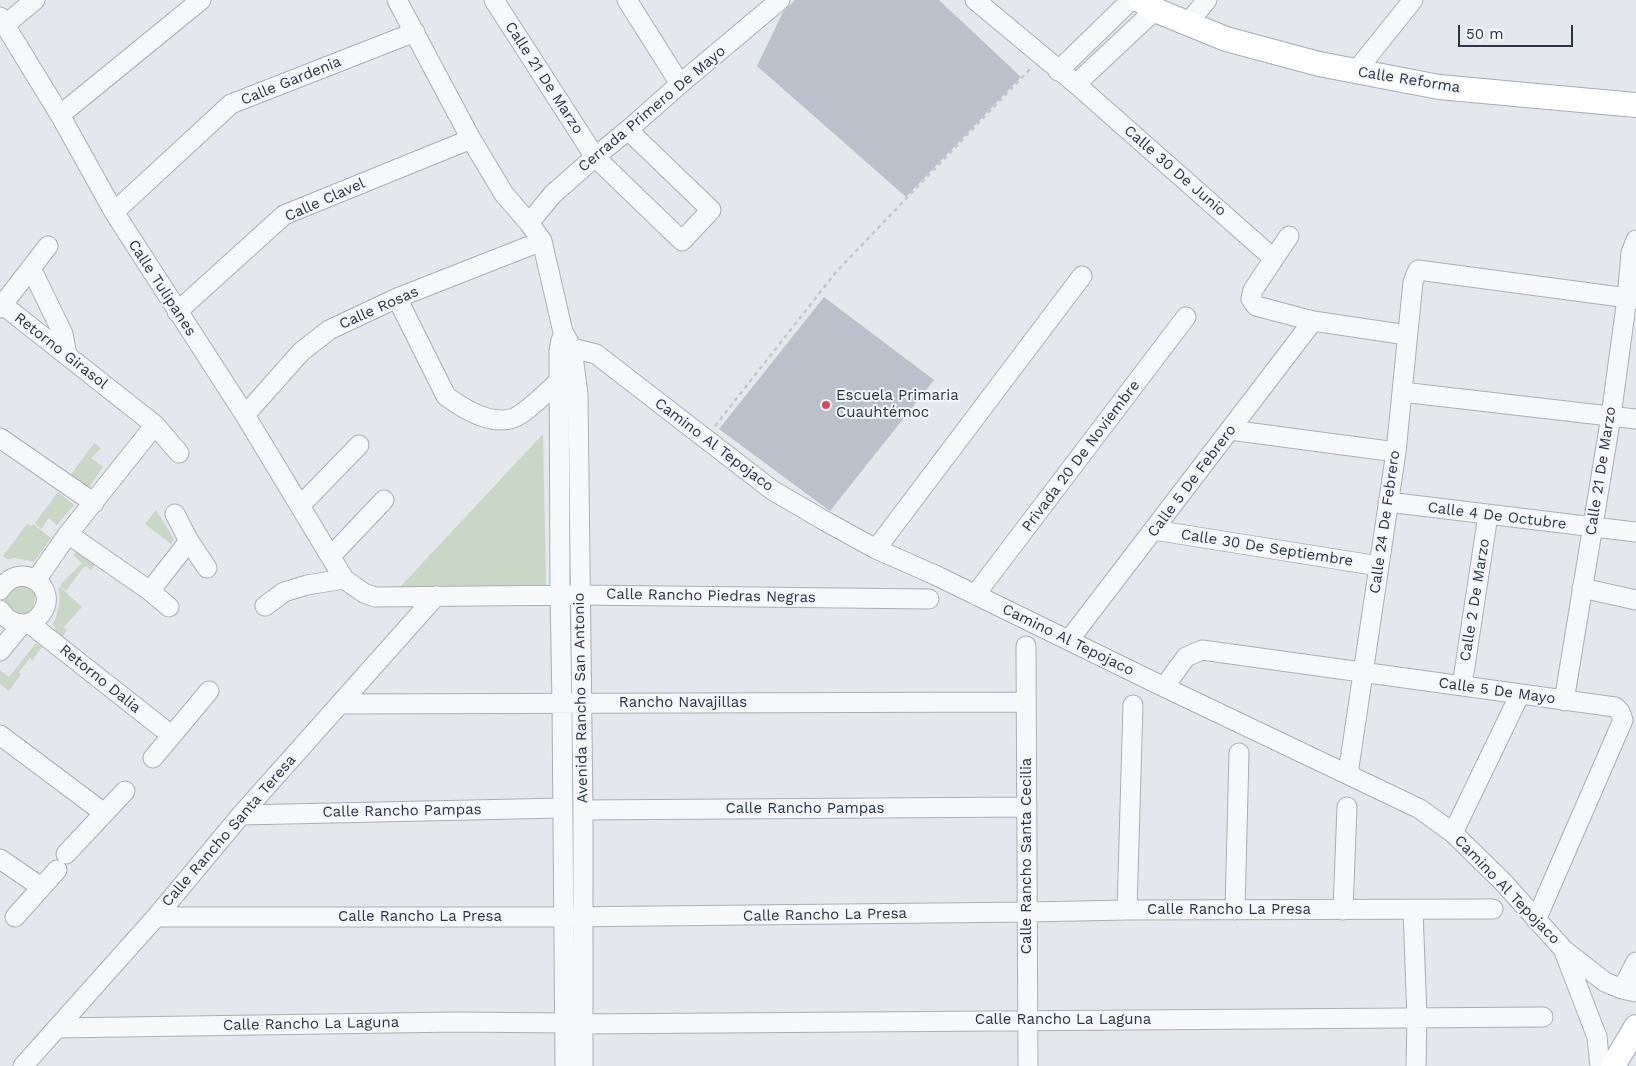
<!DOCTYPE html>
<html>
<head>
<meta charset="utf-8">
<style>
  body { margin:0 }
  #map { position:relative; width:1636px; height:1066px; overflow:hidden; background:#e4e7ec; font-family:"Work Sans",sans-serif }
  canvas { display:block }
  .scale { position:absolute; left:1458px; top:25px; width:115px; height:22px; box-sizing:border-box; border:2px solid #2b3445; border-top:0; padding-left:6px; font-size:15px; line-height:18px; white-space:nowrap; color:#2b3445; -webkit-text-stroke:4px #f4f6f9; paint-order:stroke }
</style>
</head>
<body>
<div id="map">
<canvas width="1636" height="1066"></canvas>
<div class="scale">50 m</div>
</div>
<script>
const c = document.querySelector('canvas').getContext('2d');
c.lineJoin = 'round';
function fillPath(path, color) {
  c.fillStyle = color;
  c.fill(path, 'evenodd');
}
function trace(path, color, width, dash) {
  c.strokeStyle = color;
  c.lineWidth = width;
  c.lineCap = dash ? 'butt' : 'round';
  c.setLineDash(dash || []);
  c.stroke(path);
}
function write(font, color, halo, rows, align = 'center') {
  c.font = font + ' "Work Sans",sans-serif';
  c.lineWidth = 4;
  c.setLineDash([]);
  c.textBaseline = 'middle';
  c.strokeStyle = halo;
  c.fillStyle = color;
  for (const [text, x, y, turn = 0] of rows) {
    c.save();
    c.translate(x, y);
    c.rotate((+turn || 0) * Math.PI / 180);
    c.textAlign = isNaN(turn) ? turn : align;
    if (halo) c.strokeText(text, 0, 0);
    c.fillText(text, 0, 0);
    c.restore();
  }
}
fillPath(new Path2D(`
  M543 434 546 587H400Z
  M94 443 101 448 91 458 103 467 86 492 67 480Z
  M58 492 74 505 57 525 49 518 41 529 35 523Z
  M156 510 174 539 171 544 145 524Z
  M27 524 32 526 33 524 51 538 34 562 16 558 7 559 3 556Z
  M78 550 98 561 91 570 86 566 82 569 66 591 60 585 82 563 73 555Z
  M26 581 36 592 33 608 24 616 9 612 4 598 7 587Z
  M60 587 82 607 64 627 67 630 60 640 51 632 56 628 53 624C58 613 62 600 58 588Z
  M36 643 42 647 32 661 30 658 19 672 21 674 9 691 0 684V670L9 677Z`), '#c9d6c5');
fillPath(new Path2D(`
  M795 0H939L1021 77 906 197 757 66 783 12Z
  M824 297 934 380 830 511 719 429Z`), '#bbc0ca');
const minor = new Path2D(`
  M397 0 471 139 504 194 529 223 542 241 563 332 572 348 578 394 583 810V1066
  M494 0 595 157 682 241 711 210 628 130
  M627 0 680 84
  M975 0 1076 84 1273 258
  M0 17 60 115 114 212 245 415 344 579 364 593 375 597 580 595 929 599
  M1187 24 1207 0
  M5 25 35 0
  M1058 71 1131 0
  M1356 71 1413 0
  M1076 84 1155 10
  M60 115 201 0
  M114 212 231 104 415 32
  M529 223 553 194 595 157 628 130 680 84 780 0
  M1289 236 1253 290 1251 299 1256 306 1313 321 1407 335
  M31 268 63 334 67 355
  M397 298 446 396C465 410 498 430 521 414 534 405 547 392 559 381L567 378
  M3 305 155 425
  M0 308 48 246
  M177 312 284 215 471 139
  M561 340 559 351 560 595 562 703 565 1066
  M559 351 572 348 596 354 772 490 825 521 876 549 935 575 1164 687 1420 809 1453 833 1503 882 1564 950 1605 982 1622 989 1636 992
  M1402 392 1636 419
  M245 415 301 352 329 330 397 298 542 241
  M1230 430 1396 452
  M0 438 94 503
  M1388 502 1636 532
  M300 506 359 445
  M175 514 189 541 207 568
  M1154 530 1379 566
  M68 534 150 591 169 607
  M876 549 1082 276
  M331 556 384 500
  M36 580 68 534 155 425 179 453
  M1582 588 1636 600
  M0 590C20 558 61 588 41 614 37 619 32 623 25 624 14 625 6 619 0 610
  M150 591 189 541
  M975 595 1186 317
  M265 606 284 592 307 585 344 579
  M29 623 171 735
  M1069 640 1313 321
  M1026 646 1028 1066
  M0 651 22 624
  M1462 686 1488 515
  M1164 687 1186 657 1202 650 1615 707 1620 712 1623 720 1536 920
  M1564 701 1611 416 1627 298 1631 253 1636 240
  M340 704 1026 702
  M0 735 104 813
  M153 758 209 691
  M1348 774 1396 452 1413 282 1418 270 1636 299
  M583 810 1027 807
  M241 815 562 808
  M1453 833 1520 694
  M66 854 125 791
  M0 859 41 887
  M1127 910 1133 705
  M1235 910 1239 753
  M1343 910 1347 807
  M1413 910 1417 1018 1416 1066
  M15 917 57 870
  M156 917H563L1028 912 1127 910 1493 909
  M1564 951 1597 1037 1600 1066
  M1622 989 1636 962
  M582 1024 1543 1017
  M57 1028 457 1022 565 1023
  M23 1066 156 917 241 815 436 596`);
const major = new Path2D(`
  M1140 0 1155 10 1226 39 1319 64 1439 87 1636 105
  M1613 1066 1636 1027`);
trace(minor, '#a9aeb7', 21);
trace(major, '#a3abb8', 26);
trace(new Path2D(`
  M715 426 836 272 1031 68`), '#c2c5cb', 2.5, [4, 4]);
trace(minor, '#f7f8fa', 19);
trace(major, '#fff', 24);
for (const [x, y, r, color] of [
  [826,405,5,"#d1495b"]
]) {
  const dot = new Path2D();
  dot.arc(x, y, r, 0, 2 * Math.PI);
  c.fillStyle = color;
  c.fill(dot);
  trace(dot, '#f4f6f9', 2);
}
write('15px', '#2b3445', '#f4f6f9', [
  ["Calle 21 De Marzo",544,78,57],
  ["Calle Reforma",1409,80,9],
  ["Calle Gardenia",291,81,-22],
  ["Cerrada Primero De Mayo",652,109,-40],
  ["Calle 30 De Junio",1175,171,41],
  ["Calle Clavel",325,200,-24],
  ["Calle Tulipanes",162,288,57],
  ["Calle Rosas",379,308,-24],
  ["Retorno Girasol",61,351,38],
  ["Camino Al Tepojaco",714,445,37],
  ["Privada 20 De Noviembre",1081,456,-53],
  ["Calle 21 De Marzo",1601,471,-81],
  ["Calle 5 De Febrero",1192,481,-53],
  ["Calle 4 De Octubre",1497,516,7],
  ["Calle 24 De Febrero",1385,522,-82],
  ["Calle 30 De Septiembre",1267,548,9],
  ["Calle Rancho Piedras Negras",711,596,1],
  ["Calle 2 De Marzo",1475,600,-81],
  ["Camino Al Tepojaco",1068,640,26],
  ["Retorno Dalia",100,679,39],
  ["Calle 5 De Mayo",1497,691,8],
  ["Avenida Rancho San Antonio",581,698,-91],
  ["Rancho Navajillas",683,703],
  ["Calle Rancho Pampas",805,809],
  ["Calle Rancho Pampas",402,811,-1],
  ["Calle Rancho Santa Teresa",229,831,-49],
  ["Calle Rancho Santa Cecilia",1027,856,-90],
  ["Camino Al Tepojaco",1507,890,46],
  ["Calle Rancho La Presa",1229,910],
  ["Calle Rancho La Presa",825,915,-1],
  ["Calle Rancho La Presa",420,917],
  ["Calle Rancho La Laguna",1063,1020],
  ["Calle Rancho La Laguna",311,1024,-1]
]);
write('15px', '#2b3445', '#f4f6f9', [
  ["Escuela Primaria",836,396],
  ["Cuauhtémoc",836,413]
], 'left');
</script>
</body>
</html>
